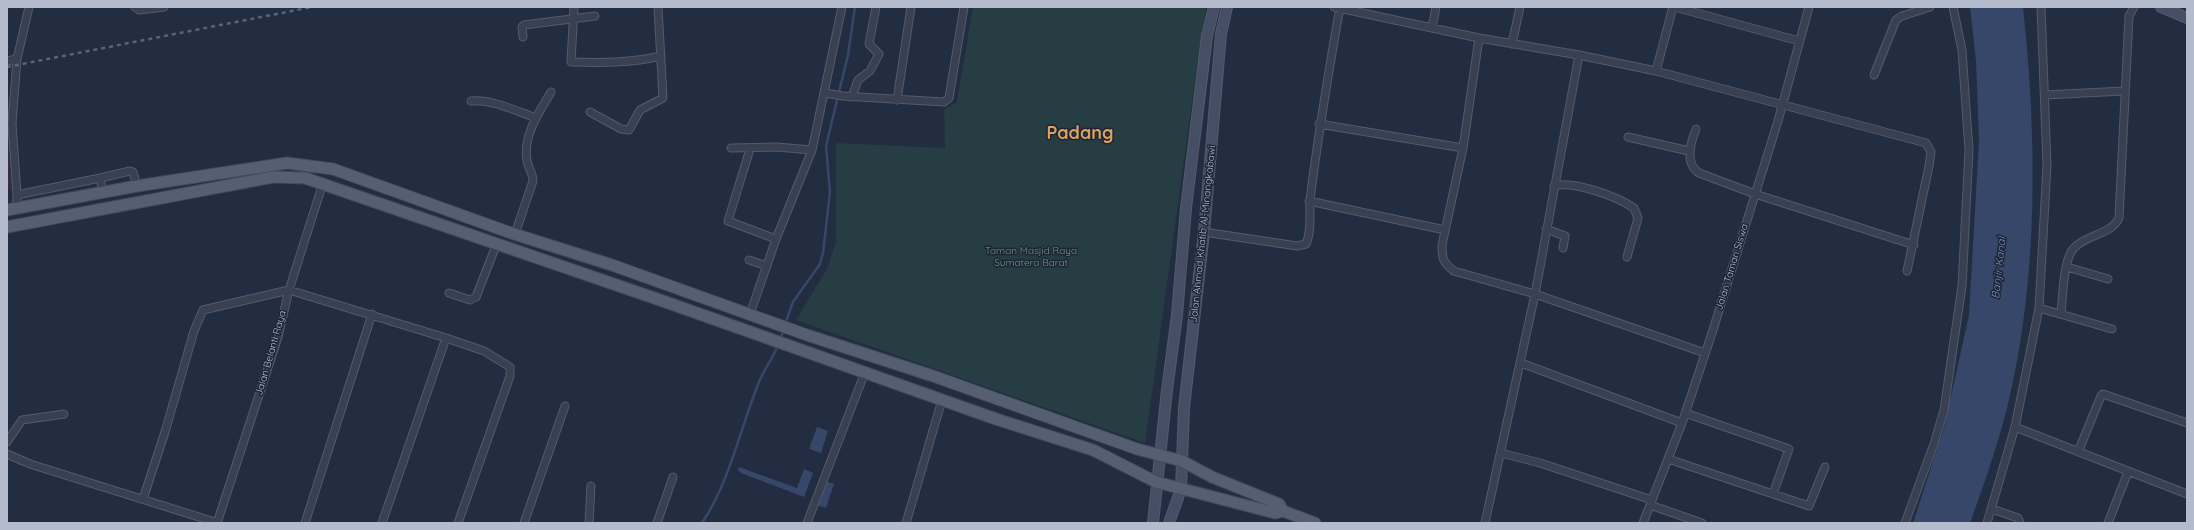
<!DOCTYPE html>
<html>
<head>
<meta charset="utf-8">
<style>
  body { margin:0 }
  #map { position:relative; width:2194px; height:530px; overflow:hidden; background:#232d42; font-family:Quicksand,sans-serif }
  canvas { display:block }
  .frame { position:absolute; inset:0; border:8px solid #b4bbcc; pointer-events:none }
</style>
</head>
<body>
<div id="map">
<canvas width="2194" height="530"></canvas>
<div class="frame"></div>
</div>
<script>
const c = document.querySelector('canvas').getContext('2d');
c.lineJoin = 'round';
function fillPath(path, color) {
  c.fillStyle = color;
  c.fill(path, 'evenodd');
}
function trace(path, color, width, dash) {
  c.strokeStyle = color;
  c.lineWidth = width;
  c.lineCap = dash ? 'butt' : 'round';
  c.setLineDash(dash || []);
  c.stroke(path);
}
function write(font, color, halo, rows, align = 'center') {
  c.font = font + ' Quicksand,sans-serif';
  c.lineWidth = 3;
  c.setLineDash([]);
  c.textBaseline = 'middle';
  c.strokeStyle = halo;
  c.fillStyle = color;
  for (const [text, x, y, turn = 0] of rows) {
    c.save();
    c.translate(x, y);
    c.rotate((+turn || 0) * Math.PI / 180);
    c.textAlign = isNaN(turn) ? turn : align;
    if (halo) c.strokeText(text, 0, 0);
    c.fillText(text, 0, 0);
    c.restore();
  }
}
fillPath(new Path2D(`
  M7 97H10L14 189 7 190Z`), '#343042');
fillPath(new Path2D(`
  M973 7H1207L1202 30 1145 443 796 320 828 267 836 241V143L945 148 944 110 957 102Z`), '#253d43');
fillPath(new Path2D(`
  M1970 7H2023C2037 138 2039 279 2007 408 1997 447 1984 485 1970 523H1913L1944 428 1969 315 1979 141 1976 61Z
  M817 427 828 431 821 453 809 449Z
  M739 467 797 488 804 469 813 473 804 497 741 473 738 470Z
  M825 481 834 484 826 508 816 505Z`), '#36476a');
trace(new Path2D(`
  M785 324 793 302 820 264 823 253 830 192 826 146 848 55 855 7
  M780 340 784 329
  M702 523C730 481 740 429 759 382 764 369 774 358 778 344`), '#36476a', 2.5);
const street = new Path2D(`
  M135 7 139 10 164 7
  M574 7 571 62C602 63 631 63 661 56
  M1334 7 1479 38 1463 148 1442 245C1442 258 1443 263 1454 271L1535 294 1705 353
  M1675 7 1799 41
  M1432 28 1436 7
  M523 37 522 27 524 25 595 16
  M1479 38 1579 55 1656 71 1926 143 1931 152 1929 166 1907 271
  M1512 44 1520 7
  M7 61 17 59
  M1656 71 1673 7
  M1874 75 1896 20 1902 16 1930 7
  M825 93 843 96 944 102 949 98 964 7
  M2045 95 2124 91
  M852 97 858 80 870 71 879 54 869 44 876 7
  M897 100 911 7
  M471 101C492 99 516 111 536 118
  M590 112 621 129 629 130 640 110 663 98 658 7
  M1319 124 1463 148
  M1696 129C1691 142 1684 163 1699 173L1755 194 1914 245
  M1628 137 1689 151
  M731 148 777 147 812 150
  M750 149 728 221 776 239
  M1554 186C1573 180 1618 197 1634 208L1638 218 1627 257
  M103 192 100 178 130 171 133 172 137 186
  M17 195 100 178
  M1309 201 1445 230
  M16 209 17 195 12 123 17 59 29 7
  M1546 229 1565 236 1563 248
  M1204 232 1297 246 1306 244C1313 229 1308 208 1311 192 1319 130 1329 69 1340 7
  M515 234 533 181C533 173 528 168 527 161 522 136 540 111 551 92
  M749 260 767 266
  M2067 267 2108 279
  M449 293 470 300 476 297 497 243
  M2039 308 2112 329
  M2061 313C2063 297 2063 259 2074 248 2087 234 2111 235 2119 218L2129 16 2134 7
  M750 314 776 239 812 150 842 7
  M1521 363 1682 423
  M1685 413 1789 449 1773 494
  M2015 427 2187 494
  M7 442 22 420 64 414
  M2078 452 2101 396 2103 394 2187 423
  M1501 453 1540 463 1652 500
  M7 454 30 464 218 523
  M1668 459 1809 506 1825 467
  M143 499 165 432 194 331 203 310 289 290 446 338 484 351 510 367V376L458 523
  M1650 505 1702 523
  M1992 509 2018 518 2020 523
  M217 523 278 337 289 290 323 183
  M305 523 372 314
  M382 523 446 338
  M524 523 565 406
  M589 523 591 486
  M657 523 673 477
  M807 523 865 372
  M906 523 942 400
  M1485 523 1535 294 1579 55
  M1643 523 1682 423 1712 333 1778 121 1809 7
  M1905 523 1934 444 1944 410 1962 286 1969 150 1962 50 1953 7
  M1987 523 2015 427 2039 308 2047 166 2041 7
  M2108 523 2128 472`);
const secondary = new Path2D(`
  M2161 7 2187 18
  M1153 523 1167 390 1177 315 1186 208 1207 36 1214 7
  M1169 523 1181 489 1184 408 1204 232 1221 34 1227 7`);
const primary = new Path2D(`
  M7 210 137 186 287 163 333 169 511 233 612 265 807 335 933 376 1137 449 1182 461 1212 477 1279 504 1283 511
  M7 227 273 177 305 178 660 300 996 419 1093 450 1156 482 1275 513 1283 511
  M1283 511 1315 523`);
trace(street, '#535b6c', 9);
trace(secondary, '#535b6c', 12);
trace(primary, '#41495b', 13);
trace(street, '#384052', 7);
trace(secondary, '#454e65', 10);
trace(primary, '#565f72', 11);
trace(new Path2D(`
  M7 67 312 7`), '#596379', 2.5, [4, 4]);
write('10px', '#b4bbcc', '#1d2537', [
  ["Jalan Ahmad Khatib Al-Minangkabawi",1203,234,-84],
  ["Jalan Taman Siswa",1732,267,-73],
  ["Jalan Belanti Raya",271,353,-74]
]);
write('10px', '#6a9f7b', '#1d2537', [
  ["Taman Masjid Raya",1031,251],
  ["Sumatera Barat",1031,263]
]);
write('italic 11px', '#7a8eb5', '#1d2537', [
  ["Banjir Kanal",1999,268,-84]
]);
write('bold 18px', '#dea25d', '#1d2537', [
  ["Padang",1080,134]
]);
</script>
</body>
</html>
